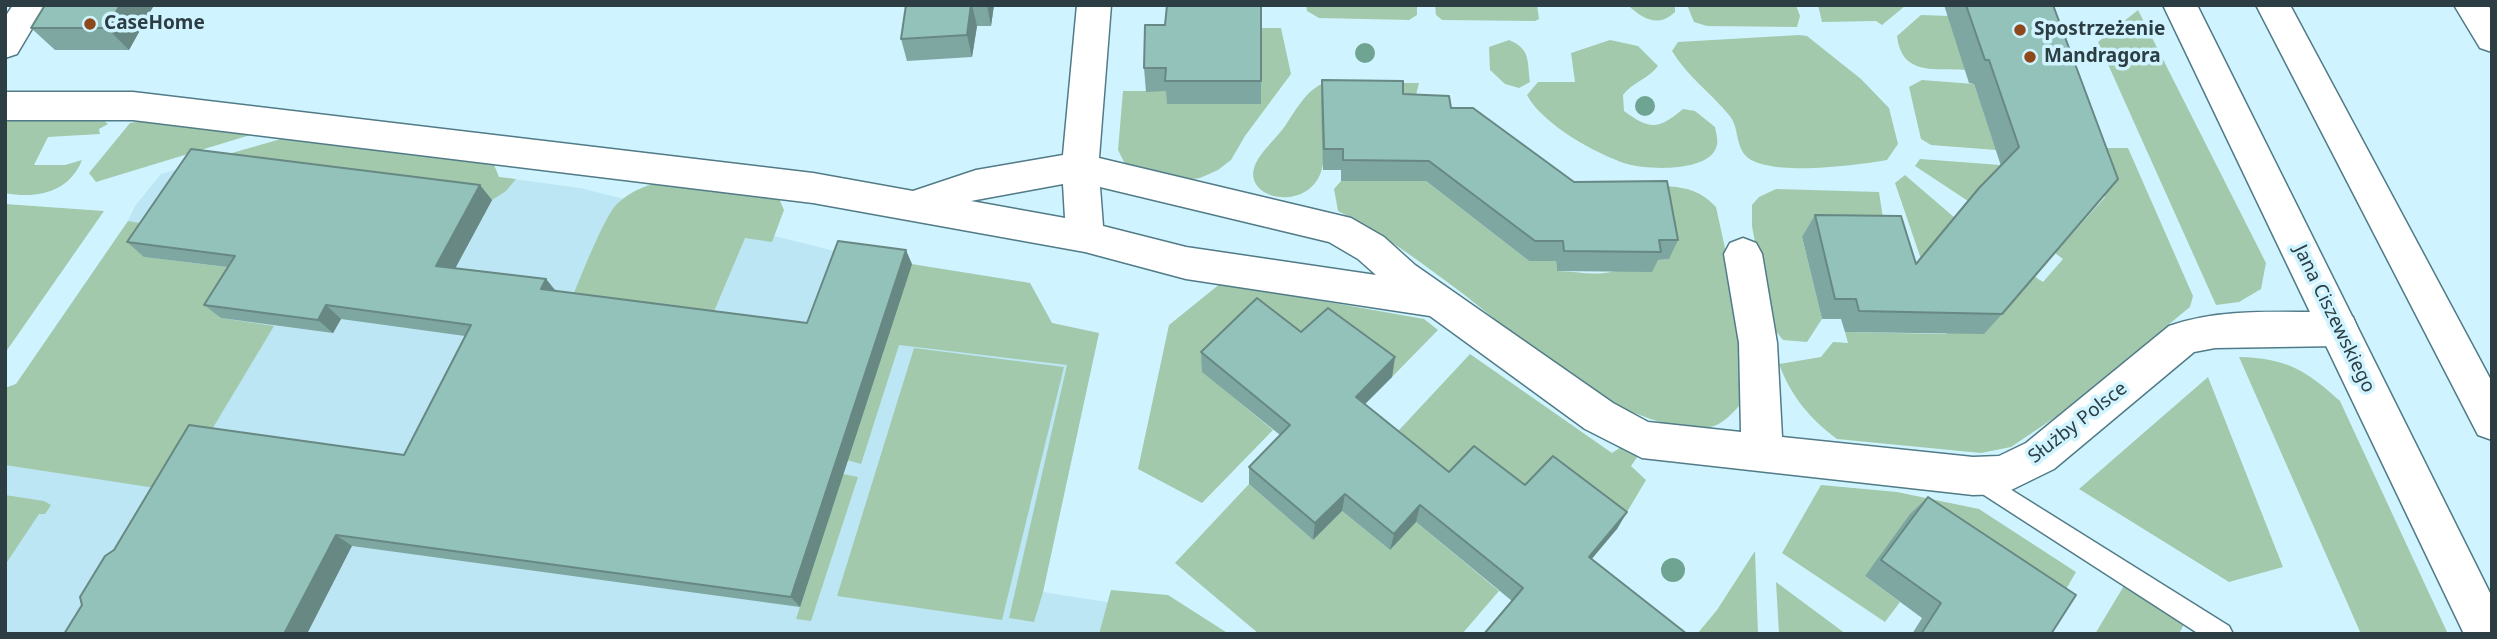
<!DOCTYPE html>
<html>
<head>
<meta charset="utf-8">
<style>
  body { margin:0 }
  #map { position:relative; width:2497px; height:639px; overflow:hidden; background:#d0f4ff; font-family:"Noto Sans",sans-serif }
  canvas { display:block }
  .frame { position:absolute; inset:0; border:7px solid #2c3e44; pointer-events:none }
</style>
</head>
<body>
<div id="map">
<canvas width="2497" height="639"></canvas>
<div class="frame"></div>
</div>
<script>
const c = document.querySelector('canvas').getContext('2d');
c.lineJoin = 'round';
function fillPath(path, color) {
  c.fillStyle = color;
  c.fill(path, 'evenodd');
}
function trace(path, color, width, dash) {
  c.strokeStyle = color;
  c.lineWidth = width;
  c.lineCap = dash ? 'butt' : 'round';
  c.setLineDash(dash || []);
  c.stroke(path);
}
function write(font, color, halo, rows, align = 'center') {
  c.font = font + ' "Noto Sans",sans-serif';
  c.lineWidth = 7;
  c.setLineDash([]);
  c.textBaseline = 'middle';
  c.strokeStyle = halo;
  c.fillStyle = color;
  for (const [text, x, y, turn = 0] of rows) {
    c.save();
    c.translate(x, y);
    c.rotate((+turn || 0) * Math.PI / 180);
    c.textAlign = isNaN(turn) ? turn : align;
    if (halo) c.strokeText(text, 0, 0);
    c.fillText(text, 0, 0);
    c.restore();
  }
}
fillPath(new Path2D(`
  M288 137 492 160 499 177 580 188 843 253 1030 283 1052 323 1099 333 1043 592 1158 610 1194 634H5V388L16 384 128 221 135 206 161 174Z`), '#bce6f3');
fillPath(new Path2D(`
  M1306 5H1417V15L1409 20 1319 18 1307 11Z
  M1435 5H1537L1539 19 1535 21 1442 20 1436 15Z
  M1628 5H1675V12C1659 28 1642 19 1628 5Z
  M1687 5H1796L1800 16 1797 27 1707 26 1694 22Z
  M1818 5H1905V6L1882 25 1876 21 1822 22Z
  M2138 10 2266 263 2261 289 2239 302 2216 305 2098 42Z
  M1921 15 1950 16 1965 70C1933 68 1902 76 1897 36Z
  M1255 28H1281L1291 74 1245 136 1231 160 1218 170 1200 178 1178 181 1126 166 1118 150 1123 91H1167Z
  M1799 35 1807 36 1861 79 1889 108 1898 144 1887 160C1858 165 1765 178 1745 155 1735 143 1739 126 1729 115 1711 93 1687 76 1672 51L1678 42Z
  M1509 40C1531 49 1527 61 1530 82L1519 88 1505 84 1490 70 1489 47Z
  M1610 40 1638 46 1658 66C1648 79 1633 82 1623 95L1624 111C1650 130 1658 130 1683 109L1695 111 1715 127C1716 133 1719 142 1716 148 1707 172 1648 170 1627 164 1596 154 1542 124 1527 95L1538 82H1575L1571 53Z
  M1922 80 1974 84 1996 150 1931 145 1921 139 1909 87Z
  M1324 83H1419L1416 95 1321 102C1322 120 1327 157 1321 172 1306 215 1234 198 1258 159 1265 148 1277 137 1285 126 1296 110 1306 90 1324 83Z
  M91 110 108 124 99 129 100 134 48 137 34 165H65L82 160C69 193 36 199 5 193V116Z
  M146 120 260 132 96 182 89 173 130 123Z
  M288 137 492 160 499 177 516 179 506 191 492 200 207 164 183 167Z
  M2092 148H2128L2193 296 2190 307 2057 416 2011 447 1981 453 1837 439C1809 418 1791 396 1779 364L1821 357 1833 342 1848 343 1845 332 1946 334 2034 276 2043 282 2063 259 2055 253 2105 197 2093 169Z
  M1920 159 2014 166 1977 207 1915 166Z
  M1905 175 1955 218 1923 265 1895 183Z
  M667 181 778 196 784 210 772 242 745 238 710 321 569 305C578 285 604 215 618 203 632 190 649 184 667 181Z
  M1341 181H1426L1529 261H1556L1557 271C1574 271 1588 275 1605 273 1624 271 1646 260 1668 259L1667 186C1688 188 1701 191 1716 207L1737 303 1743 401C1735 411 1723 425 1710 427 1623 435 1527 343 1462 293 1423 264 1381 232 1338 211L1334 189Z
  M1776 189 1879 192 1886 237H1802L1822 319 1807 342 1783 340 1770 324 1752 226V205L1759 197Z
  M5 204 104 211 5 353Z
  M128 221 164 227 145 257 250 270 221 318 274 326 175 491 5 465V388L16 384Z
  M911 264 1030 283 1052 323 1099 333 1043 592 1034 622 1009 618 1067 365 899 345 861 464 847 460Z
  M1221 283 1424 319 1438 330 1392 377 1327 328 1203 372 1273 430 1202 503 1138 469 1169 325Z
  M914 348 1064 367 1002 620 837 596Z
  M1470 354 1612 453 1621 447 1640 453 1631 466 1646 480 1617 529 1518 502 1444 489 1387 443Z
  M2239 357C2286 358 2306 370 2340 401L2448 634H2361Z
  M2208 377 2283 567 2229 582 2079 489Z
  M843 474 858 477 811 621 796 619Z
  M1249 484 1313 540 1342 511 1390 550 1416 522 1499 591 1462 634H1259L1175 563Z
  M1821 485 1897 492 1979 509 2076 572 2054 610 1865 576 1900 602 1885 622 1782 553Z
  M5 495 44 501 51 505 45 514H39L5 565Z
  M1755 551 1758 634H1697L1717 610Z
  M1776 582 1846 634H1779Z
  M2125 584 2185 622 2179 634H2095Z
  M1111 590 1168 595 1229 634H1099Z`), '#a3c9ac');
const lane = new Path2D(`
  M1978 469 2229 626 2233 634H2199L1970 486 1967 479 1970 472Z`);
const street = new Path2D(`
  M13 5H46L17 54 5 58V17Z
  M1077 5H1111L1099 158 1351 218 1384 237 1415 265 1613 403 1648 422 1741 432 1739 343 1724 254 1730 243 1743 238 1756 243 1762 254 1777 343 1782 437 1973 457 1999 456 2026 443 2169 326C2223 307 2283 313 2339 312L2353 317 2358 329 2353 341 2339 346 2215 348 2194 352 2054 469 2003 494 1973 495 1642 458 1585 429 1430 316 1186 279 1085 252 813 203 133 120H5V92H133L813 173 913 191 976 170 1063 155ZM1063 184 1065 218 971 201 976 200ZM1100 187 1329 242 1358 259 1376 275 1186 247 1103 226Z
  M2454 5H2488L2492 11V52L2480 48Z`);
const secondary = new Path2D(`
  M2163 5H2197L2492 597V634H2464Z
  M2256 5H2290L2492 382V440L2478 435Z`);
trace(lane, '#517b87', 3);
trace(street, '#517b87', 3);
trace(secondary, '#517b87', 3);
fillPath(lane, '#fff');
fillPath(street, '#fff');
fillPath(secondary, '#fff');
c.fillStyle = '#70a492';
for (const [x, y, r] of [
  [1365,53,10],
  [1645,106,10],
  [1673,570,12]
]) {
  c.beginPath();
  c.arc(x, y, r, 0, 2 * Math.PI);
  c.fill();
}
fillPath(new Path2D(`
  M45 5H154L129 50H55L31 28Z
  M906 5H994L991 26H977L972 57 907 61 901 39Z
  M1261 5V104H1167L1166 91 1146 92 1144 68 1165 25Z
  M1944 5H2053L2002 314 1984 334 1845 332 1841 319H1822L1802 237 1815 215 1916 264 2001 166 1974 84 1969 83Z
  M1322 80 1403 94 1451 108 1574 182 1678 240 1669 259 1658 260 1652 272 1557 271 1556 261H1529L1426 181H1341V170H1323L1321 102Z
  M492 200 455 268 546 279 556 291 807 323 912 264 800 607 352 546 64 634 404 455 465 336 341 319 333 333 221 318 204 305 227 267 144 257 127 242Z
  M1301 332 1395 357 1392 377 1365 404 1449 472 1525 485 1617 529 1512 601 1416 522 1390 550 1342 511 1313 540 1249 484V467L1280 435 1202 372 1201 352Z
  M1928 497 2051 634H1912L1922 618 1865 576 1910 514Z`), '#7ea7a1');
fillPath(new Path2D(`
  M120 5H154L129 50 107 28Z
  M972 5 977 26 972 57 967 35Z
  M987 5H994L991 26Z
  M480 185 492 200 449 280 436 266Z
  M906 250 912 264 800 607 791 597Z
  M546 279 557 293 541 289Z
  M326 305 341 319 333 333 318 320Z
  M1395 357 1392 377 1353 416 1356 397Z
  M1345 494 1342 511 1313 540 1315 523Z
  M1420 505 1416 522 1390 550 1394 534Z
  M1627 512 1617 529 1580 573 1589 557Z
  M336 535 352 546 307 634H284Z`), '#678883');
const building = new Path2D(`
  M45 5H120L107 28H31Z
  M906 5H971L967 35 901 39Z
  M1167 5H1261V81H1165L1166 68H1144L1145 25H1165Z
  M1966 5H2053L2118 179 2002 314 1859 311 1856 299H1835L1815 215 1901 216 1916 264 1979 188 2019 147 1989 60H1985Z
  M1322 80 1403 81V94L1449 96 1451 108H1473L1574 182 1667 181 1678 240H1659L1661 252 1564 251 1563 241H1535L1429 161 1343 160V149H1324Z
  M191 149 480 185 436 266 546 279 541 289 807 323 838 241 906 250 791 597 336 535 284 634H64L82 605 80 597 105 556 114 550 189 425 404 455 471 325 326 305 318 320 204 305 235 256 127 242Z
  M1257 298 1301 332 1328 308 1395 357 1356 397 1449 472 1474 446 1525 485 1553 456 1627 512 1589 557 1687 634H1484L1523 588 1420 505 1394 534 1345 494 1315 523 1249 467 1290 425 1201 352Z
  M1928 497 2076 595 2051 634H1921L1941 603 1881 560Z`);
fillPath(building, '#93c2bb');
trace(building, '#678883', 2);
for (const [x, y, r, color] of [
  [90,24,7,"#8d491b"],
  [2020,30,7,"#8d491b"],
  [2030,57,7,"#8d491b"]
]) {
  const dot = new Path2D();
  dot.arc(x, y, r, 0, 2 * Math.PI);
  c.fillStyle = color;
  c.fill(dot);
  trace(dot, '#d0f4ff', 2.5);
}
write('bold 19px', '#2c3e44', '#d0f4ff', [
  ["CaseHome",104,24],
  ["Spostrzeżenie",2034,30],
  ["Mandragora",2044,57]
], 'left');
write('19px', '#2c3e44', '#d0f4ff', [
  ["Jana Ciszewskiego",2334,319,64],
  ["Służby Polsce",2078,423,-38]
]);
</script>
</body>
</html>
